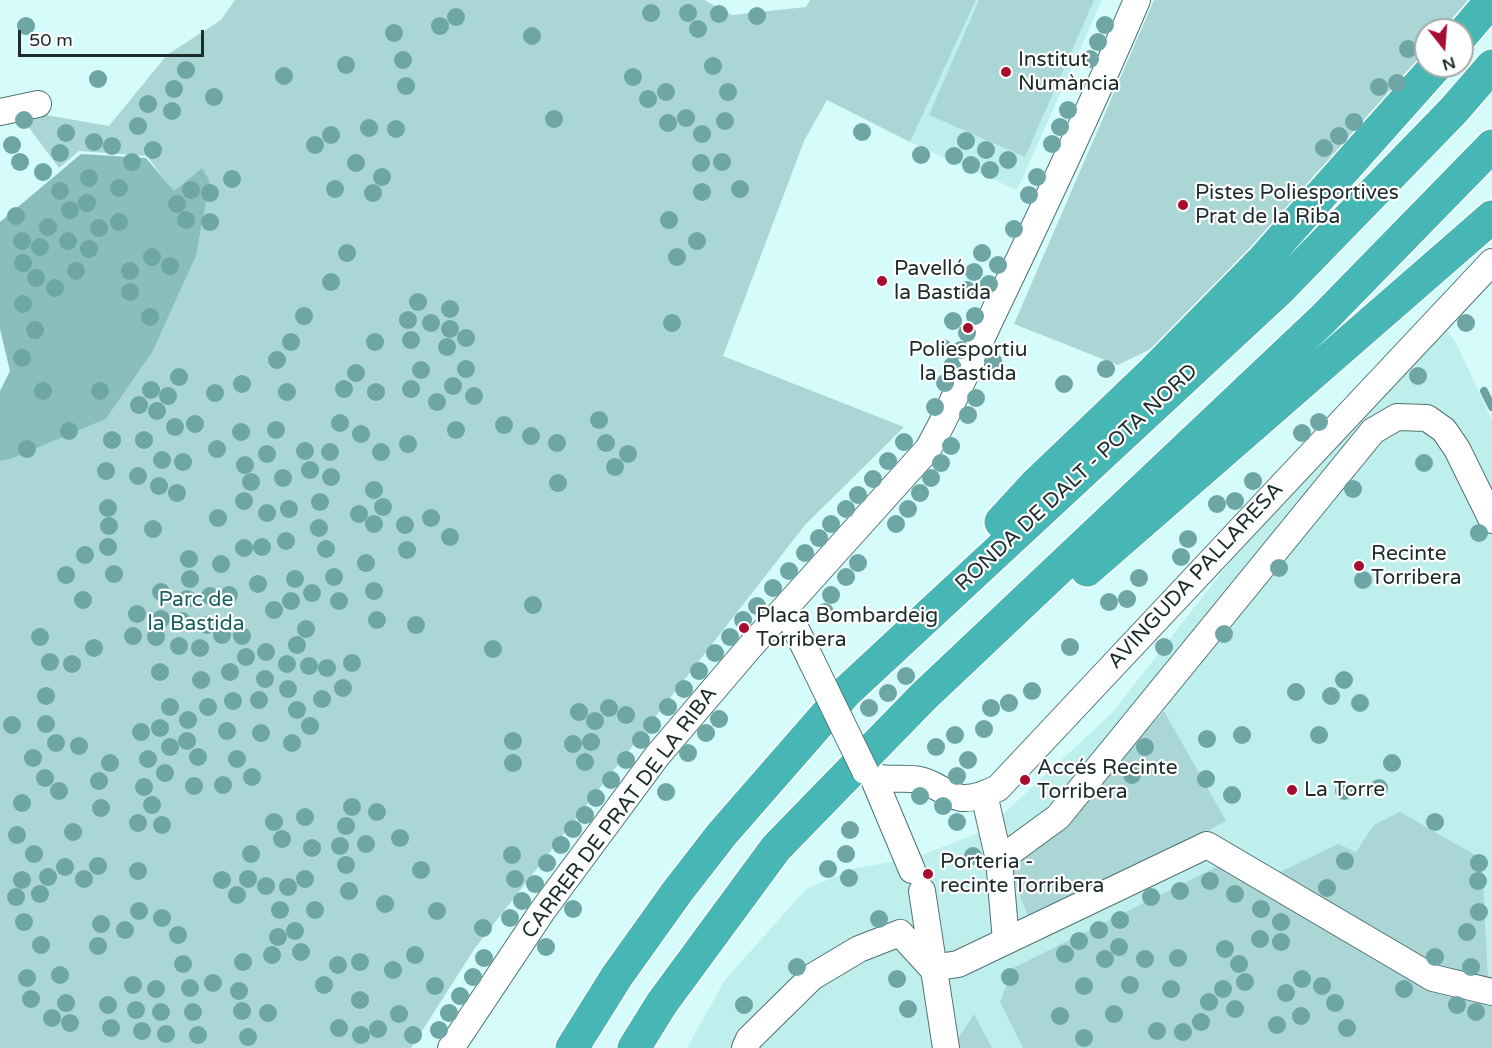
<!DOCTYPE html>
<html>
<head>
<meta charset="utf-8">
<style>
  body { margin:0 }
  #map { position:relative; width:1492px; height:1048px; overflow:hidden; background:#d5fbfa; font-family:"Varela Round",sans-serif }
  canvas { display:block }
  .north { position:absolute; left:1414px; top:18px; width:60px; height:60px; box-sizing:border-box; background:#fff; border:2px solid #a5abaa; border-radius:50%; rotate:163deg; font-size:16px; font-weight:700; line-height:24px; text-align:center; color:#1d2c2b }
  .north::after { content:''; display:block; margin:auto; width:21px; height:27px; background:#a70d2e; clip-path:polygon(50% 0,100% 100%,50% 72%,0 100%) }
  .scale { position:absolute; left:18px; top:30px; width:186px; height:27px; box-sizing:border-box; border:3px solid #1d2c2b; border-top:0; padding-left:8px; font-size:18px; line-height:21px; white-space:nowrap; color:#1d2c2b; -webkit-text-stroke:4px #fff; paint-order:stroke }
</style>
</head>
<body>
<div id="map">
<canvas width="1492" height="1048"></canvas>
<div class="north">N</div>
<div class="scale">50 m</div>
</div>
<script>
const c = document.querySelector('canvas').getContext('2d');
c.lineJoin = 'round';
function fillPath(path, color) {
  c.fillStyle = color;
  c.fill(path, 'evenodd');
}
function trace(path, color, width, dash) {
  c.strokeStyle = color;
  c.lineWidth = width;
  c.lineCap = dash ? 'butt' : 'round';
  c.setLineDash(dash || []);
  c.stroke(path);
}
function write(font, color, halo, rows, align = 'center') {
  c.font = font + ' "Varela Round",sans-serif';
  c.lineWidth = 4.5;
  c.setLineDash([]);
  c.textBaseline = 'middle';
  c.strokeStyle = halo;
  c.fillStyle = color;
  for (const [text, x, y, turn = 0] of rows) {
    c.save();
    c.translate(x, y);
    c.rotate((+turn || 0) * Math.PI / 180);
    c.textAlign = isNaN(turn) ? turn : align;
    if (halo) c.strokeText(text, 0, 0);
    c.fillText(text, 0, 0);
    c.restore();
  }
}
fillPath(new Path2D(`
  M976 0H1102L1017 190 910 142Z
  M1443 324 1457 345 1492 420V1048H687L725 980 806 889 856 868 914 858 986 830 1112 713 1344 416Z`), '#bfefed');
fillPath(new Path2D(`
  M235 0H704L732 15 806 7 810 0H976L910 142 827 100 804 141 723 356 904 427 805 525 475 948 411 1048H0V461L11 459 106 419 153 351 196 256 210 181 202 168 174 192 147 156 79 151 59 168 24 121 40 114 109 126 167 55 221 20Z
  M979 0H1094L1025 157 929 115Z
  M1154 0H1476L1451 30H1426V61L1337 168 1159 345 1118 365 1014 324Z
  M1164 711 1226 821 1050 915 1028 916 1010 871 1011 862 1061 824Z
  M1400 812 1482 859 1488 979 1435 970 1274 875 1338 844 1356 852 1374 825Z
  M1224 863 1429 986 1458 999 1492 1003V1048H1023L1000 1002 1013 968Z
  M974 1014 992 1048H959L958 1039Z`), '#aad6d5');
fillPath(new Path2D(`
  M81 154 146 158 174 191 202 168 210 181 196 256 153 351 106 419 11 459 0 461V391L10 371 0 329V222Z`), '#8abebc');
trace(new Path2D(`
  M1484 391 1492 407`), '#6da09f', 8);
const minor = new Path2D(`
  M0 112 38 104
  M786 609 812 662
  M865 771C883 784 899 776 919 780 934 782 947 796 962 798 974 799 988 793 998 788L1492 262
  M873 777 912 870
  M984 794 999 860 1006 941
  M999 860 1058 817 1373 431 1397 417 1427 418 1444 430 1457 449 1492 520
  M922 891 946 1048
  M932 968 958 964 1207 845 1433 978 1492 992
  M451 1048 543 910 657 756 749 648 928 449C953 406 971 360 993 314 1043 210 1092 106 1137 0
  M745 1048 749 1039 812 977 859 949 900 933 932 968`);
const highway = new Path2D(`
  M1462 35 1492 0
  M1001 522 1035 485 1150 375 1264 259 1436 66
  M1087 570 1492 217
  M572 1048 617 976 677 892 722 834 846 692 1278 291 1453 111 1492 66
  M634 1048 662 1003 776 848 923 697 1323 319 1492 146`);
trace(minor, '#4f7271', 28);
trace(highway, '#fff', 36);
trace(minor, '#fff', 26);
trace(highway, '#47b7b6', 33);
const minorBridge = new Path2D(`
  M812 662 865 771`);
trace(minorBridge, '#4f7271', 28, []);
trace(minorBridge, '#fff', 26);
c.fillStyle = '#6ea6a5';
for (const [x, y] of [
  [651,13],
  [688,13],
  [719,14],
  [757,16],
  [456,17],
  [1105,25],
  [26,26],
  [440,26],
  [698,29],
  [394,33],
  [532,36],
  [1098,42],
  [1408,49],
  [1090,59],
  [403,60],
  [346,65],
  [713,66],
  [186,70],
  [284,76],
  [633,77],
  [98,79],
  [1397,83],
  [406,86],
  [1379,87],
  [174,89],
  [666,92],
  [728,92],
  [214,97],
  [648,99],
  [148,104],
  [1068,110],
  [172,111],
  [686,118],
  [554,119],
  [24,120],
  [725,121],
  [1354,122],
  [668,123],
  [138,126],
  [1060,127],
  [369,128],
  [396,129],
  [862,132],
  [66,133],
  [702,134],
  [331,135],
  [1339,136],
  [966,141],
  [94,142],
  [1052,144],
  [12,145],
  [315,145],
  [112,146],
  [1324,148],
  [153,150],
  [986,150],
  [60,153],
  [921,155],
  [954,156],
  [1008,160],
  [20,162],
  [132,162],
  [722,162],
  [356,163],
  [701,163],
  [971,165],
  [990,170],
  [43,172],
  [382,177],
  [1037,177],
  [89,178],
  [232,179],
  [119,188],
  [335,189],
  [740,189],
  [191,190],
  [60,191],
  [702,192],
  [210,193],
  [373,193],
  [1029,195],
  [87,203],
  [177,204],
  [70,210],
  [16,216],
  [186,220],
  [669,220],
  [119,222],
  [210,222],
  [48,227],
  [99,228],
  [1014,229],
  [22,241],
  [68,241],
  [697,241],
  [40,247],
  [89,249],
  [347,253],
  [982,253],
  [152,257],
  [677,257],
  [23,263],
  [998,265],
  [170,266],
  [76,271],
  [130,271],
  [974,272],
  [36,278],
  [331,282],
  [989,284],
  [55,288],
  [967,290],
  [130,292],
  [418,302],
  [23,304],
  [450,309],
  [304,316],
  [975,316],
  [150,317],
  [408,320],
  [953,321],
  [431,323],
  [672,323],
  [1466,323],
  [450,329],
  [35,330],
  [967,333],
  [466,338],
  [411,340],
  [291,342],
  [375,342],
  [447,347],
  [943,348],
  [961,350],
  [22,358],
  [277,360],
  [993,361],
  [952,366],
  [466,369],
  [1106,369],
  [421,370],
  [356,373],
  [1418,376],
  [179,377],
  [945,383],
  [242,384],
  [1064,384],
  [453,386],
  [344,389],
  [411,389],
  [151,390],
  [43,391],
  [100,391],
  [287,392],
  [376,392],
  [215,393],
  [168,396],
  [474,396],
  [976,398],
  [437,402],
  [139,405],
  [935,407],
  [157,411],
  [968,415],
  [599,420],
  [1319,422],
  [340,423],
  [195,424],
  [504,425],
  [175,427],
  [276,430],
  [456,430],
  [69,431],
  [241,432],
  [1302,433],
  [361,434],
  [531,436],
  [112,440],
  [144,440],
  [904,442],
  [557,443],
  [606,443],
  [408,444],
  [951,446],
  [27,449],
  [217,449],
  [305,451],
  [330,452],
  [381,452],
  [267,454],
  [628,454],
  [162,460],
  [888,461],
  [183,462],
  [941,463],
  [1424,463],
  [245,465],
  [615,467],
  [310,470],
  [106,471],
  [138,476],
  [331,477],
  [283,478],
  [931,478],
  [873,479],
  [1253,481],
  [251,482],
  [558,483],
  [159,486],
  [1353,489],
  [374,490],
  [177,493],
  [920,493],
  [858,495],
  [244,501],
  [1235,501],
  [320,502],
  [1217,504],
  [383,507],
  [108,508],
  [289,509],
  [846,509],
  [908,509],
  [267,513],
  [359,514],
  [218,518],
  [431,518],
  [374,524],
  [831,524],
  [896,524],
  [405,525],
  [109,526],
  [319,528],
  [153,529],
  [1479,533],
  [450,537],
  [819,538],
  [1188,539],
  [286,541],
  [108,547],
  [262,547],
  [244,548],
  [326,549],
  [407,550],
  [805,553],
  [85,555],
  [1181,557],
  [189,559],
  [366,563],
  [858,563],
  [221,564],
  [1279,568],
  [789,571],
  [114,574],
  [66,575],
  [334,577],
  [846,577],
  [1139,578],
  [190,579],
  [295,579],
  [1363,580],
  [258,584],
  [773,588],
  [374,591],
  [161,592],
  [312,593],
  [229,595],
  [831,595],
  [210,596],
  [187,599],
  [1127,599],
  [83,600],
  [291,601],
  [339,601],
  [1109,602],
  [533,605],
  [757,606],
  [274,610],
  [825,612],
  [137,614],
  [161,619],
  [377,620],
  [743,620],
  [182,621],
  [207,625],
  [416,625],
  [306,629],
  [1224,634],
  [222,635],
  [133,636],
  [242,636],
  [40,637],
  [156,637],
  [730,637],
  [297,645],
  [179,646],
  [1070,647],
  [1164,647],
  [94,648],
  [200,648],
  [493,649],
  [266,652],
  [715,653],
  [246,657],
  [50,662],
  [352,663],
  [72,664],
  [287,664],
  [309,666],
  [327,668],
  [699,671],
  [160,672],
  [230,672],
  [906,676],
  [265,679],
  [201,680],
  [1344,680],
  [343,688],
  [288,689],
  [684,689],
  [1032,691],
  [1296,692],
  [888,693],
  [46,696],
  [1331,696],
  [322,699],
  [259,700],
  [233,701],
  [1009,703],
  [1360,703],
  [170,707],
  [208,707],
  [668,707],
  [609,708],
  [869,708],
  [991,708],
  [297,710],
  [579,712],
  [626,715],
  [719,719],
  [188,720],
  [595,721],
  [46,724],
  [12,725],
  [652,725],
  [310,726],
  [160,728],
  [984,729],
  [227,731],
  [141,732],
  [261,733],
  [706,733],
  [955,735],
  [1242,735],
  [1319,735],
  [1207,739],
  [641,740],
  [187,741],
  [513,741],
  [591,742],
  [56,743],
  [292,743],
  [573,744],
  [79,746],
  [170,747],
  [936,747],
  [1145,747],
  [688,753],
  [198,757],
  [33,758],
  [148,759],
  [237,759],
  [626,760],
  [968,760],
  [585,762],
  [110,763],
  [513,763],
  [1392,763],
  [165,773],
  [1132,775],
  [957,776],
  [252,777],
  [45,778],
  [1206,779],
  [611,780],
  [99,781],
  [223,785],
  [194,786],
  [144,787],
  [1379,788],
  [59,791],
  [1344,791],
  [666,792],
  [1232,795],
  [920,796],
  [596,798],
  [22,803],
  [152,805],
  [943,806],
  [352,807],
  [101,808],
  [377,812],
  [585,815],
  [305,817],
  [274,822],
  [957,822],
  [1435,822],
  [138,823],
  [162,825],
  [346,826],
  [573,829],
  [850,830],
  [73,832],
  [17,835],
  [400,838],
  [282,839],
  [366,844],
  [561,845],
  [340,846],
  [312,848],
  [34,854],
  [251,854],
  [846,854],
  [512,855],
  [973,856],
  [1345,861],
  [547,863],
  [1479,863],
  [346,865],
  [98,866],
  [65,867],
  [828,869],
  [421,870],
  [138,871],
  [48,877],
  [849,878],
  [84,879],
  [248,879],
  [305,879],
  [515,879],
  [22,880],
  [222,880],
  [1210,881],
  [1478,881],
  [535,884],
  [266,886],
  [288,887],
  [1327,888],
  [349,891],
  [1180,891],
  [40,894],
  [1235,894],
  [237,895],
  [16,897],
  [1151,897],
  [522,901],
  [385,904],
  [573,909],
  [1261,909],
  [280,910],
  [315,910],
  [139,911],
  [437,911],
  [1479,912],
  [162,918],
  [510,918],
  [879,919],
  [1120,920],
  [24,922],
  [1281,922],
  [101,924],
  [483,928],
  [125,930],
  [1099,930],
  [295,931],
  [1467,932],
  [178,935],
  [278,937],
  [1260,939],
  [1079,941],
  [1281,942],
  [41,945],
  [98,946],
  [546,947],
  [1119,947],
  [1225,949],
  [301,952],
  [1065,954],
  [272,955],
  [415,955],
  [1435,957],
  [484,958],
  [1178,958],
  [1105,959],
  [1145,959],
  [243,962],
  [360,962],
  [183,964],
  [1239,964],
  [338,965],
  [797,967],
  [1471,967],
  [393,970],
  [60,975],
  [473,977],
  [1010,977],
  [27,978],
  [897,979],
  [1302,979],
  [1245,982],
  [213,983],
  [133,985],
  [324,985],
  [1130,985],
  [435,986],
  [1084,986],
  [1322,986],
  [190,988],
  [156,989],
  [1171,989],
  [1223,989],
  [1404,989],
  [239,991],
  [1286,993],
  [460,996],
  [31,999],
  [360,1000],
  [1209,1002],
  [66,1003],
  [1335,1003],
  [108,1005],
  [744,1005],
  [1457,1005],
  [908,1009],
  [1235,1009],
  [136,1010],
  [242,1011],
  [161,1012],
  [193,1012],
  [1476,1012],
  [268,1013],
  [449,1013],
  [399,1014],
  [1114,1014],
  [1060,1016],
  [1301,1016],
  [52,1018],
  [1201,1022],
  [70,1023],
  [1277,1025],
  [111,1028],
  [339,1028],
  [1347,1028],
  [378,1029],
  [439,1030],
  [142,1031],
  [1157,1031],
  [1183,1032],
  [166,1034],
  [198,1035],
  [361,1035],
  [413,1035],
  [248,1037],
  [1084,1038]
]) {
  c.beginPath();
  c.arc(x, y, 9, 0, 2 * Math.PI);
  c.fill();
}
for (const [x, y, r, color] of [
  [1006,72,6,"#a70d2e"],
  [1183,205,6,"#a70d2e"],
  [882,281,6,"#a70d2e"],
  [968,328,6,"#a70d2e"],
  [1359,566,6,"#a70d2e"],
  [744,628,6,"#a70d2e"],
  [1025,780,6,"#a70d2e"],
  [1292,790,6,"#a70d2e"],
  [928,874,6,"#a70d2e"]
]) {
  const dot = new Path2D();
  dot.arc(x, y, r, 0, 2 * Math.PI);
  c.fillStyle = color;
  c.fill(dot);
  trace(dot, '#fff', 2);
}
write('21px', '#1d2c2b', '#fff', [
  ["Institut",1018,60],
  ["Numància",1018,84],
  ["Pistes Poliesportives",1195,193],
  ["Prat de la Riba",1195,217],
  ["Pavelló",894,269],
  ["la Bastida",894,293],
  ["Poliesportiu",968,350,"center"],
  ["la Bastida",968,374,"center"],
  ["Recinte",1371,554],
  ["Torribera",1371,578],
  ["Placa Bombardeig",756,616],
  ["Torribera",756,640],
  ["Accés Recinte",1037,768],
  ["Torribera",1037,792],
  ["La Torre",1304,790],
  ["Porteria -",940,862],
  ["recinte Torribera",940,886]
], 'left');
write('21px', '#1d2c2b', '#fff', [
  ["RONDA DE DALT - POTA NORD",1077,478,-43],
  ["AVINGUDA PALLARESA",1196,576,-47],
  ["CARRER DE PRAT DE LA RIBA",620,813,-53]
]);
write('21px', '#1a6060', '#fff', [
  ["Parc de",196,600],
  ["la Bastida",196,624]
]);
</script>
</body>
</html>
